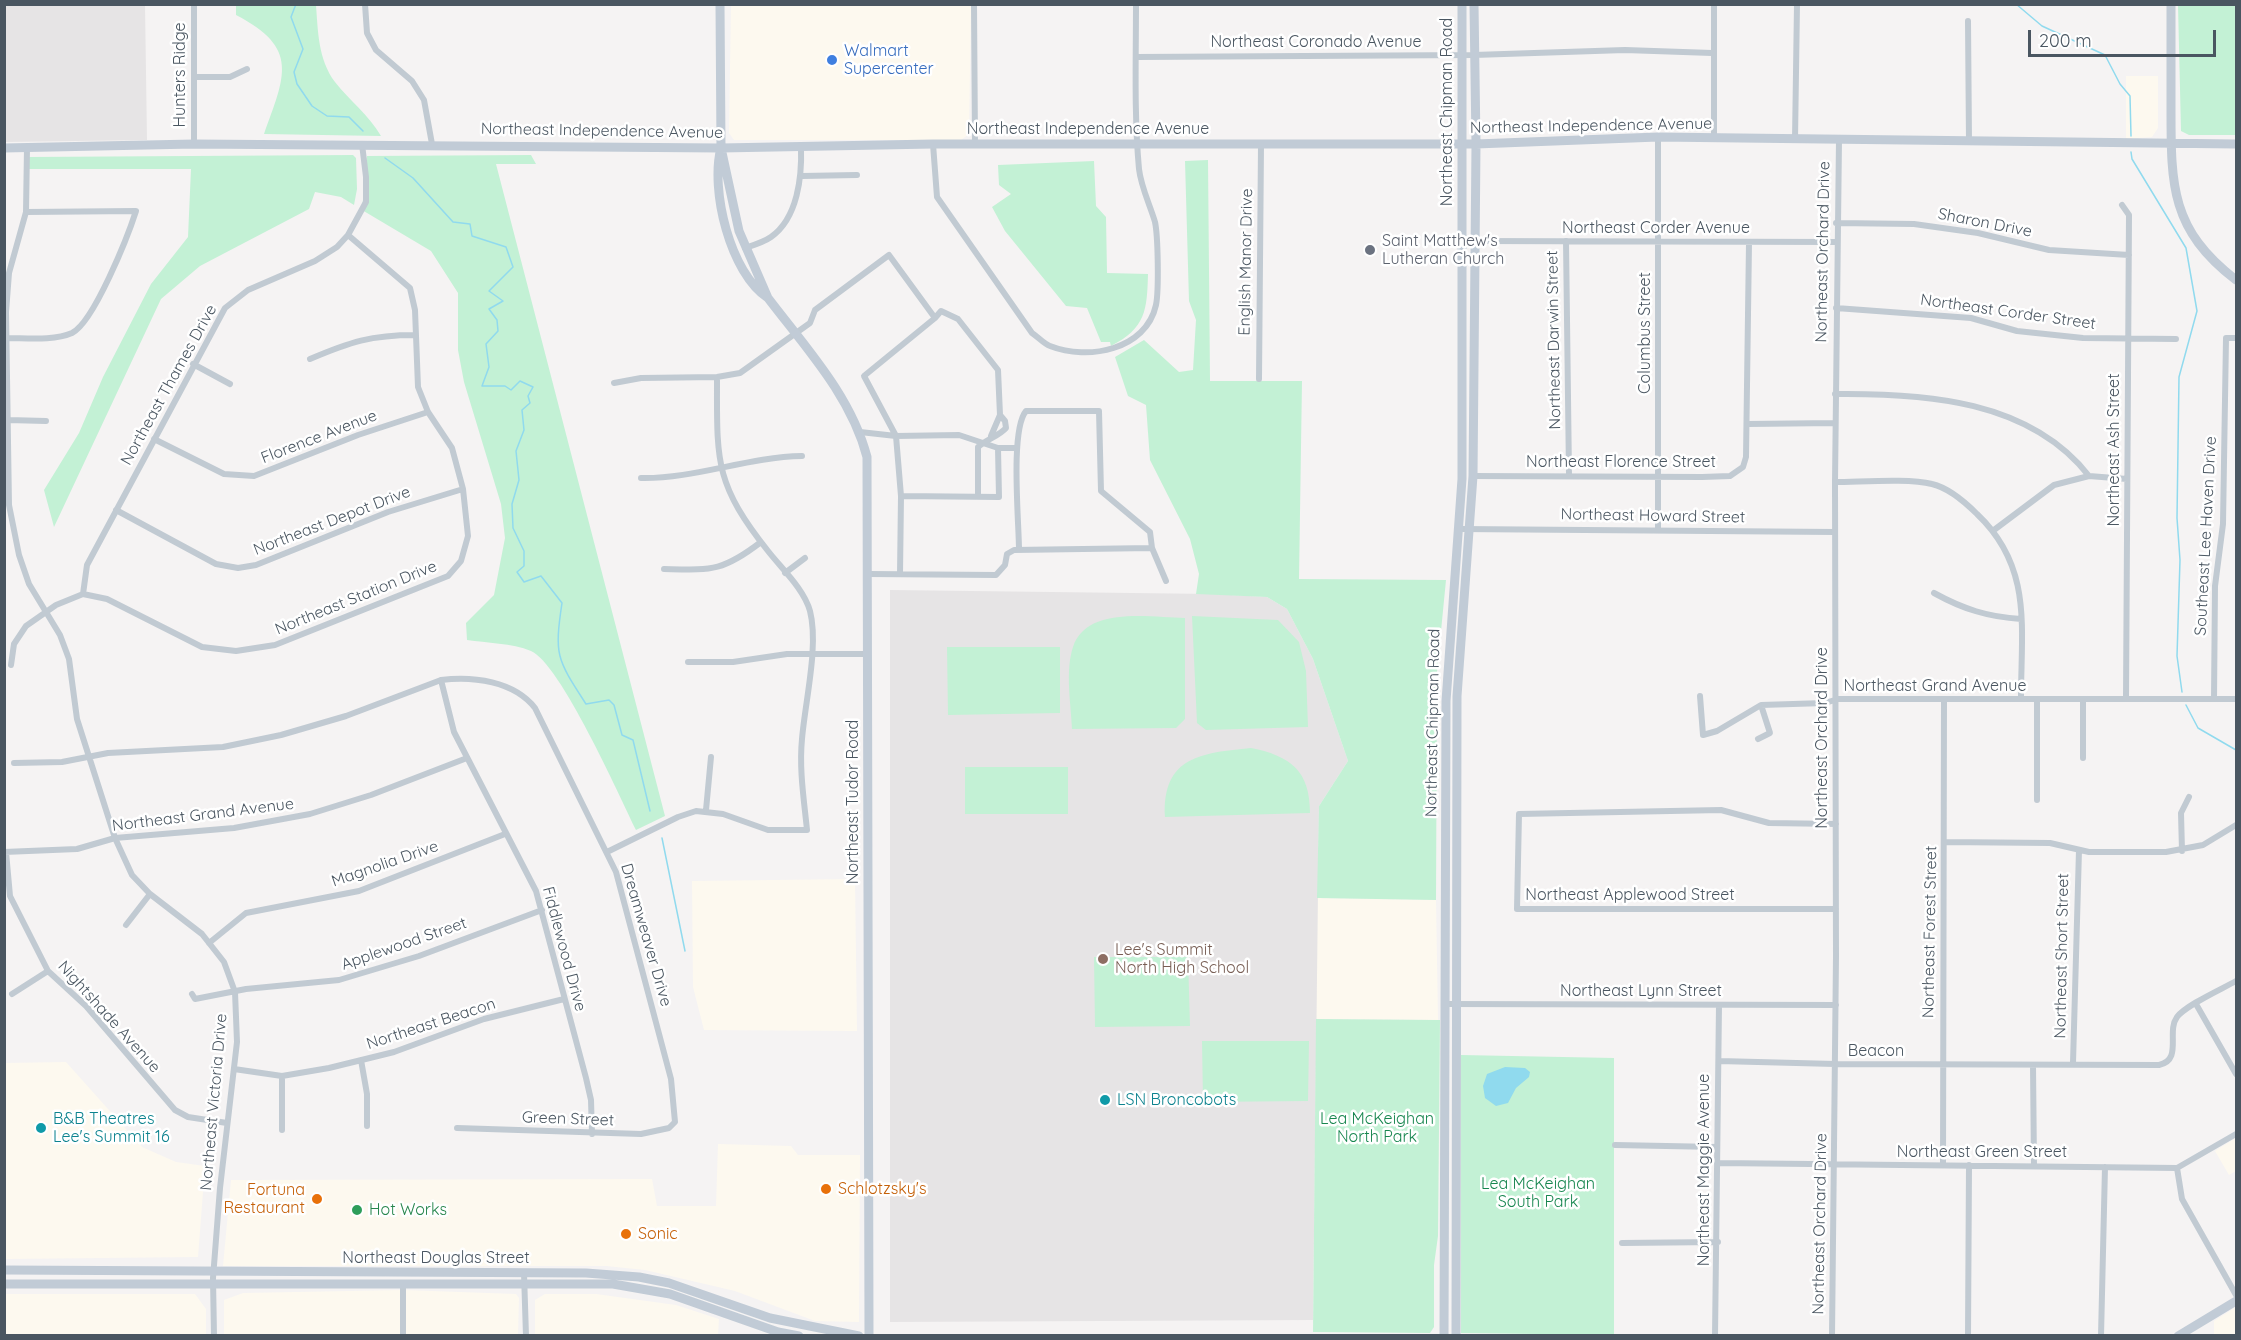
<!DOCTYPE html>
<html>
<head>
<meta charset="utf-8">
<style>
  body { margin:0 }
  #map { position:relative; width:2241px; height:1340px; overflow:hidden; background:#f5f3f3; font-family:Quicksand,sans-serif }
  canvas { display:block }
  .frame { position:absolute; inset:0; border:6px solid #4a5661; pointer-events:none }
  .scale { position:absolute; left:2028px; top:30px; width:188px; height:27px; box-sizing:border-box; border:3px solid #4a5661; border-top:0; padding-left:8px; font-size:18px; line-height:21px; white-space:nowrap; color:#4a5661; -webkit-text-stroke:4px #fff; paint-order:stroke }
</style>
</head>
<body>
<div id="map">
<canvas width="2241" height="1340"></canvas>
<div class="frame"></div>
<div class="scale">200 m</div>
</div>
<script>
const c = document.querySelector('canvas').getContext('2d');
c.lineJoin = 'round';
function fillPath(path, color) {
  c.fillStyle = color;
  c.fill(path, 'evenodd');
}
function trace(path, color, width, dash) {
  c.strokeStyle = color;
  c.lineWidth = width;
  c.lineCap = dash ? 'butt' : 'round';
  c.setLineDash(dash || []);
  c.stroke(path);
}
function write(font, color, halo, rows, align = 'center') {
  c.font = font + ' Quicksand,sans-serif';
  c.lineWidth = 5;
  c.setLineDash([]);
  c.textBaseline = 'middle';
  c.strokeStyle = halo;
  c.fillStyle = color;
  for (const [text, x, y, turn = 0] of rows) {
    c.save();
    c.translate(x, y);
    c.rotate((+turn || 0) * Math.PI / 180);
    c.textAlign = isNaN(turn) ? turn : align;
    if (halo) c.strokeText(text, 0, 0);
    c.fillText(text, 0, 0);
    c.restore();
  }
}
fillPath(new Path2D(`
  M731 5H971L969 134 961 140H734L729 133Z
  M2126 76H2158V128L2152 137 2126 139Z
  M855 879 857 1031 704 1030 693 987 692 881Z
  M1317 898 1436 900 1438 1020 1316 1019Z
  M66 1062 142 1147 176 1162 205 1166 198 1257 5 1259V1063Z
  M2236 1138V1171L2229 1175 2215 1151Z
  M718 1144 791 1146 798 1155H860L859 1322 815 1321 735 1291 645 1270 606 1266H223L231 1180 652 1179 657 1206H716Z
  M403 1290 516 1294 519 1298 518 1335 224 1336V1300L243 1293Z
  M5 1294H195L206 1309V1335H5Z
  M545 1294H596L676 1305 719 1319 718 1335H535V1300Z
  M2236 1307V1335H2214V1321Z`), '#fdf9ef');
fillPath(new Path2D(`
  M4 5H145L147 140 5 142Z
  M890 590 1213 594 1267 597 1287 609 1313 659 1348 761 1319 806 1313 1320 890 1322Z`), '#e6e4e5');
fillPath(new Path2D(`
  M236 5H316C318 31 318 59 335 82 350 101 369 115 381 136L264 134C285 76 300 48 236 15Z
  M2178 5H2236V135H2189L2181 131Z
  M353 155 356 158 357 189 354 205 341 197 315 192 309 209 200 266 161 299 54 527 44 490 79 433 103 377 151 284 188 237 191 169H26L28 157Z
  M531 155 536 164H496L665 816 636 830C620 797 560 663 531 651 512 643 486 643 467 640L466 623 494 595 505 538 501 504 464 382 458 350V293L431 251 362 210 367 156Z
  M1208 160 1210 381H1302L1299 579 1446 580 1437 672 1436 900 1317 898 1319 806 1348 761 1313 659 1287 609 1267 597 1196 594 1199 574 1190 539 1150 460 1146 405 1128 396 1115 357 1144 340 1179 372 1193 370 1196 320 1189 301 1185 161Z
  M1094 161 1096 206 1106 217 1107 273 1148 274C1147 310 1146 328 1111 346L1110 342H1101L1087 308 1066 306 1005 231 992 207 1011 194 999 185 998 165Z
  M1192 616 1278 620 1299 642 1306 671 1308 727 1206 730 1197 723Z
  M1185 618V719L1176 728 1072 729C1071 704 1065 671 1073 647 1087 605 1152 618 1185 618Z
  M947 647H1060V713L948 715Z
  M1251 748C1291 756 1310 771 1310 813L1165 817C1162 756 1202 753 1251 748Z
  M965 767H1068V814H965Z
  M1094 957H1188L1190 1026 1095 1027Z
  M1316 1019 1440 1020 1438 1236 1434 1265V1327L1430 1333 1313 1332Z
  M1202 1041H1309L1308 1101 1203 1102Z
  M1461 1055 1614 1058V1335L1461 1333Z`), '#c3f1d5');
fillPath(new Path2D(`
  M1505 1067 1525 1068 1530 1072 1529 1077 1516 1088 1508 1103 1496 1106 1485 1098 1483 1086 1487 1074Z`), '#90daee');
trace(new Path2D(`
  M296 4 291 17 303 49 294 72 297 84 312 106 327 116 349 117 363 131
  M2016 4 2042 26 2105 55 2120 84 2130 96 2131 136
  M2131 152 2132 159 2186 248 2197 311 2179 377 2177 518 2180 560 2177 656 2182 692
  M385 158 413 178 453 222 470 224 472 236 506 247 513 267 489 291 503 301 489 309 497 320 498 331 486 344 489 367 482 386H505L511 390 520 381 533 387 528 396 530 403 522 410 524 430 516 451 519 480 512 504 513 528 524 551V566L517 572 524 582 541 576 562 603C554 656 557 659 586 704L609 700 614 705 622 735 633 740 650 811
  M2186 705 2198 728 2236 750
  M662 838 685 951`), '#90daee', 1.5);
trace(new Path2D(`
  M194 4V144
  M365 4 367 33 376 50 412 81 424 100 432 144
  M974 4 975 144
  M1714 4V139
  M1968 21 1969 142
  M1136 57 1474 55 1625 50 1712 53
  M194 77H230L247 69
  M1658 137V529
  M1795 140 1797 4
  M933 144 937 197 1032 333C1038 337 1044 344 1050 346 1088 361 1146 350 1156 305 1159 290 1158 236 1155 222 1150 205 1141 187 1139 169 1134 115 1136 59 1136 4
  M27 148 26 212 9 273 6 312 9 505 19 555 29 584 60 635 69 659 77 719 115 838 132 875 150 894 202 934 224 962 235 992 237 1042 220 1188 213 1278 214 1336
  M802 176 857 175
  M2122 205 2129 215 2126 698
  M1836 223 1914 224 1978 233 2049 250 2129 255
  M1474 241 1836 242
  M1566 241 1569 475
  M745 248C754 245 764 242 771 237 798 218 802 176 801 147
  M1836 308 1971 318 2017 331 2083 338 2176 339
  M7 338C26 338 54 341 72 333 94 322 128 236 136 211L26 212
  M310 359C350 342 371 335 415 335
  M193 364 230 384
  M1259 379 1261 145
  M614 383 641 378 717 377 740 373 810 323 815 310 889 255 935 318 941 311 958 319 998 370 1000 415 991 436
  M1835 394C1925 393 2030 400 2089 476
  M8 420 46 421
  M1748 424 1835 423
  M860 432 896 436 959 435 998 448
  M154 439 224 474 254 476 358 435 428 412
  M1473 476 1702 477 1730 476 1743 467 1746 457 1749 243
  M641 478C695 479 747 457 802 456
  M1835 482C1860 482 1909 478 1932 484 1949 488 1965 502 1977 514 2033 567 2021 628 2021 698
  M901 496 999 497 998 448H1017
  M978 497V447C987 439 999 436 1006 428L1005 421 1000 415
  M116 510 216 564 238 568 256 565 388 512 463 489
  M1460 529 1835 532
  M1994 530 2054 485 2089 476 2127 479
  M1019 550C1019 522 1010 430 1026 411H1099L1101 491 1150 532 1152 548
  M664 569C711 570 722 572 761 542
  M785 573 805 558
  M869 574 996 575 1005 565 1007 554 1014 550 1152 548 1166 581
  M900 574 901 496 896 436 864 376 935 318
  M1934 593C1963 609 1988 617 2021 619
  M83 594 87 565 225 308 248 290 315 261 337 247 348 235 366 202V177L362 144
  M688 662H733L787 654H868
  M11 665 14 644 26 626 56 605 83 594 107 599 202 647 236 651 275 645 448 576 461 561 468 536 463 489 452 448 428 412 418 387 415 310 410 288 348 235
  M441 680 454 732 536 891 586 1078 591 1100 592 1134
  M1700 696 1703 735 1717 731 1761 705 1825 703 1838 699H2236
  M2214 699 2215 586 2223 524 2226 338H2236
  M1758 739 1770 733 1761 705
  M2083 758V699
  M14 763 62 762 108 753 223 747 281 735 346 716 441 680C473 676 514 681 535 708L616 872 671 1079 675 1122 669 1128 641 1134 457 1128
  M2037 800V699
  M706 810 711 757
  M1836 824 1769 823 1721 810 1519 814 1517 909H1836
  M1944 842 2050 843 2089 852H2166L2203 845 2236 825
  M2182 851 2181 813 2189 797
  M4 852 77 849 115 838 234 828 310 814 371 795 467 758
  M6 852 10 896 48 971 86 1006 175 1110 188 1117 227 1123
  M607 852 678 817 696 811 723 814 768 830H807C804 800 799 769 802 739 805 702 819 646 810 611 804 589 782 569 768 551 714 483 717 461 717 377
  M126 925 150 894
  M209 943 246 913 359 891 505 834
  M12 994 48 971
  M192 994 195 999 246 989 339 980 419 956 542 910
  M1446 1004 1836 1005
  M2196 1004 2236 1074
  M361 1060 367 1094V1126
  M1719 1061 1835 1064 2159 1065C2183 1060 2166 1032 2177 1017 2186 1005 2222 989 2236 981
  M2073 1063 2079 850
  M2033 1065 2034 1166
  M234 1069 282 1076 329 1068 394 1052 484 1019 564 999
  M282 1076V1130
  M1615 1145 1717 1147
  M1718 1163 2177 1168 2236 1134
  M1943 1165 1944 699
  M2177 1168 2182 1199 2236 1295
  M1622 1243 1718 1242
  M524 1273 526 1336
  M403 1285V1336
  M1715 1336 1719 1005
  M1832 1336 1836 956 1835 482 1839 140
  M1968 1336 1969 1165
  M2101 1336 2105 1167`), '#c1cad2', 6);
trace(new Path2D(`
  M720 4 721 148C710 190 730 273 768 298 806 348 851 396 867 457L869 1336
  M2171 4C2171 40 2171 75 2171 110 2171 186 2171 230 2236 280
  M4 148 194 144 721 148 933 144H1476L1658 137 2236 144
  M721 148 739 231 768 298
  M4 1270 586 1273 639 1277 669 1283 770 1318 859 1336
  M4 1284H613L670 1294 778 1332 799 1336
  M1444 1336 1446 701 1462 479V4
  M1456 1336 1457 696 1473 476 1476 144 1474 4
  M2178 1336 2236 1301`), '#c1cbd6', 9);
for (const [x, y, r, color] of [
  [832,60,6,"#3f7fe0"],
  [1370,250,6,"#6b7280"],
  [1103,959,6,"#8d6e63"],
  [1105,1100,6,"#0f9aa8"],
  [41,1128,6,"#0f9aa8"],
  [826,1189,6,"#e8710a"],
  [317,1199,6,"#e8710a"],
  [357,1210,6,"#2e9e5b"],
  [626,1234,6,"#e8710a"]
]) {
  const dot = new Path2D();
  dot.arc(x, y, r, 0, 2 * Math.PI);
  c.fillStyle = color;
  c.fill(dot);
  trace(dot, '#fff', 2);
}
write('16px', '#4a5661', '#fff', [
  ["Northeast Coronado Avenue",1316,42],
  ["Hunters Ridge",180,75,-90],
  ["Northeast Chipman Road",1447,112,-90],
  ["Northeast Independence Avenue",1591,126,-1],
  ["Northeast Independence Avenue",1088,129],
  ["Northeast Independence Avenue",602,131,1],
  ["Sharon Drive",1985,223,11],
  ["Northeast Corder Avenue",1656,228],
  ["Northeast Orchard Drive",1823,252,-89],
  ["English Manor Drive",1246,262,-89],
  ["Northeast Corder Street",2008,312,8],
  ["Columbus Street",1645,333,-90],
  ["Northeast Darwin Street",1554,340,-91],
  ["Northeast Thames Drive",169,385,-61],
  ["Florence Avenue",319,437,-21],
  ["Northeast Ash Street",2114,450,-90],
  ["Northeast Florence Street",1621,462],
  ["Northeast Howard Street",1653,516,1],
  ["Northeast Depot Drive",332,521,-21],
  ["Southeast Lee Haven Drive",2206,536,-87],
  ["Northeast Station Drive",356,598,-22],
  ["Northeast Grand Avenue",1935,686],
  ["Northeast Chipman Road",1433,723,-89],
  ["Northeast Orchard Drive",1822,738,-90],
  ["Northeast Tudor Road",853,802,-90],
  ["Northeast Grand Avenue",203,815,-7],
  ["Magnolia Drive",385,864,-19],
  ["Northeast Applewood Street",1630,895],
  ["Northeast Forest Street",1930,932,-89],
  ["Dreamweaver Drive",646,935,74],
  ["Applewood Street",404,944,-19],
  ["Fiddlewood Drive",564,949,75],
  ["Northeast Short Street",2062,956,-89],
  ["Northeast Lynn Street",1641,991],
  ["Nightshade Avenue",109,1017,48],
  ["Northeast Beacon",431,1024,-18],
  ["Beacon",1876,1051],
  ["Northeast Victoria Drive",214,1102,-85],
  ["Green Street",568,1119,2],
  ["Northeast Green Street",1982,1152],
  ["Northeast Maggie Avenue",1704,1170,-90],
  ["Northeast Orchard Drive",1820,1224,-89],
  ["Northeast Douglas Street",436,1258]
]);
write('16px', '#366cbe', '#fff', [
  ["Walmart",844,51],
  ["Supercenter",844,69]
], 'left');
write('16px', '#5b616d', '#fff', [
  ["Saint Matthew's",1382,241],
  ["Lutheran Church",1382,259]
], 'left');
write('16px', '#785e54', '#fff', [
  ["Lee's Summit",1115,950],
  ["North High School",1115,968]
], 'left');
write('16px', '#0d838f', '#fff', [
  ["LSN Broncobots",1117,1100],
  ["B&B Theatres",53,1119],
  ["Lee's Summit 16",53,1137]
], 'left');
write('16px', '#17864f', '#fff', [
  ["Lea McKeighan",1377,1119],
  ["North Park",1377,1137],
  ["Lea McKeighan",1538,1184],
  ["South Park",1538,1202]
]);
write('16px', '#c56008', '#fff', [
  ["Schlotzsky's",838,1189],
  ["Fortuna",305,1190,"right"],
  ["Restaurant",305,1208,"right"],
  ["Sonic",638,1234]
], 'left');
write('16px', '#27864d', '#fff', [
  ["Hot Works",369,1210]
], 'left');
</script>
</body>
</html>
